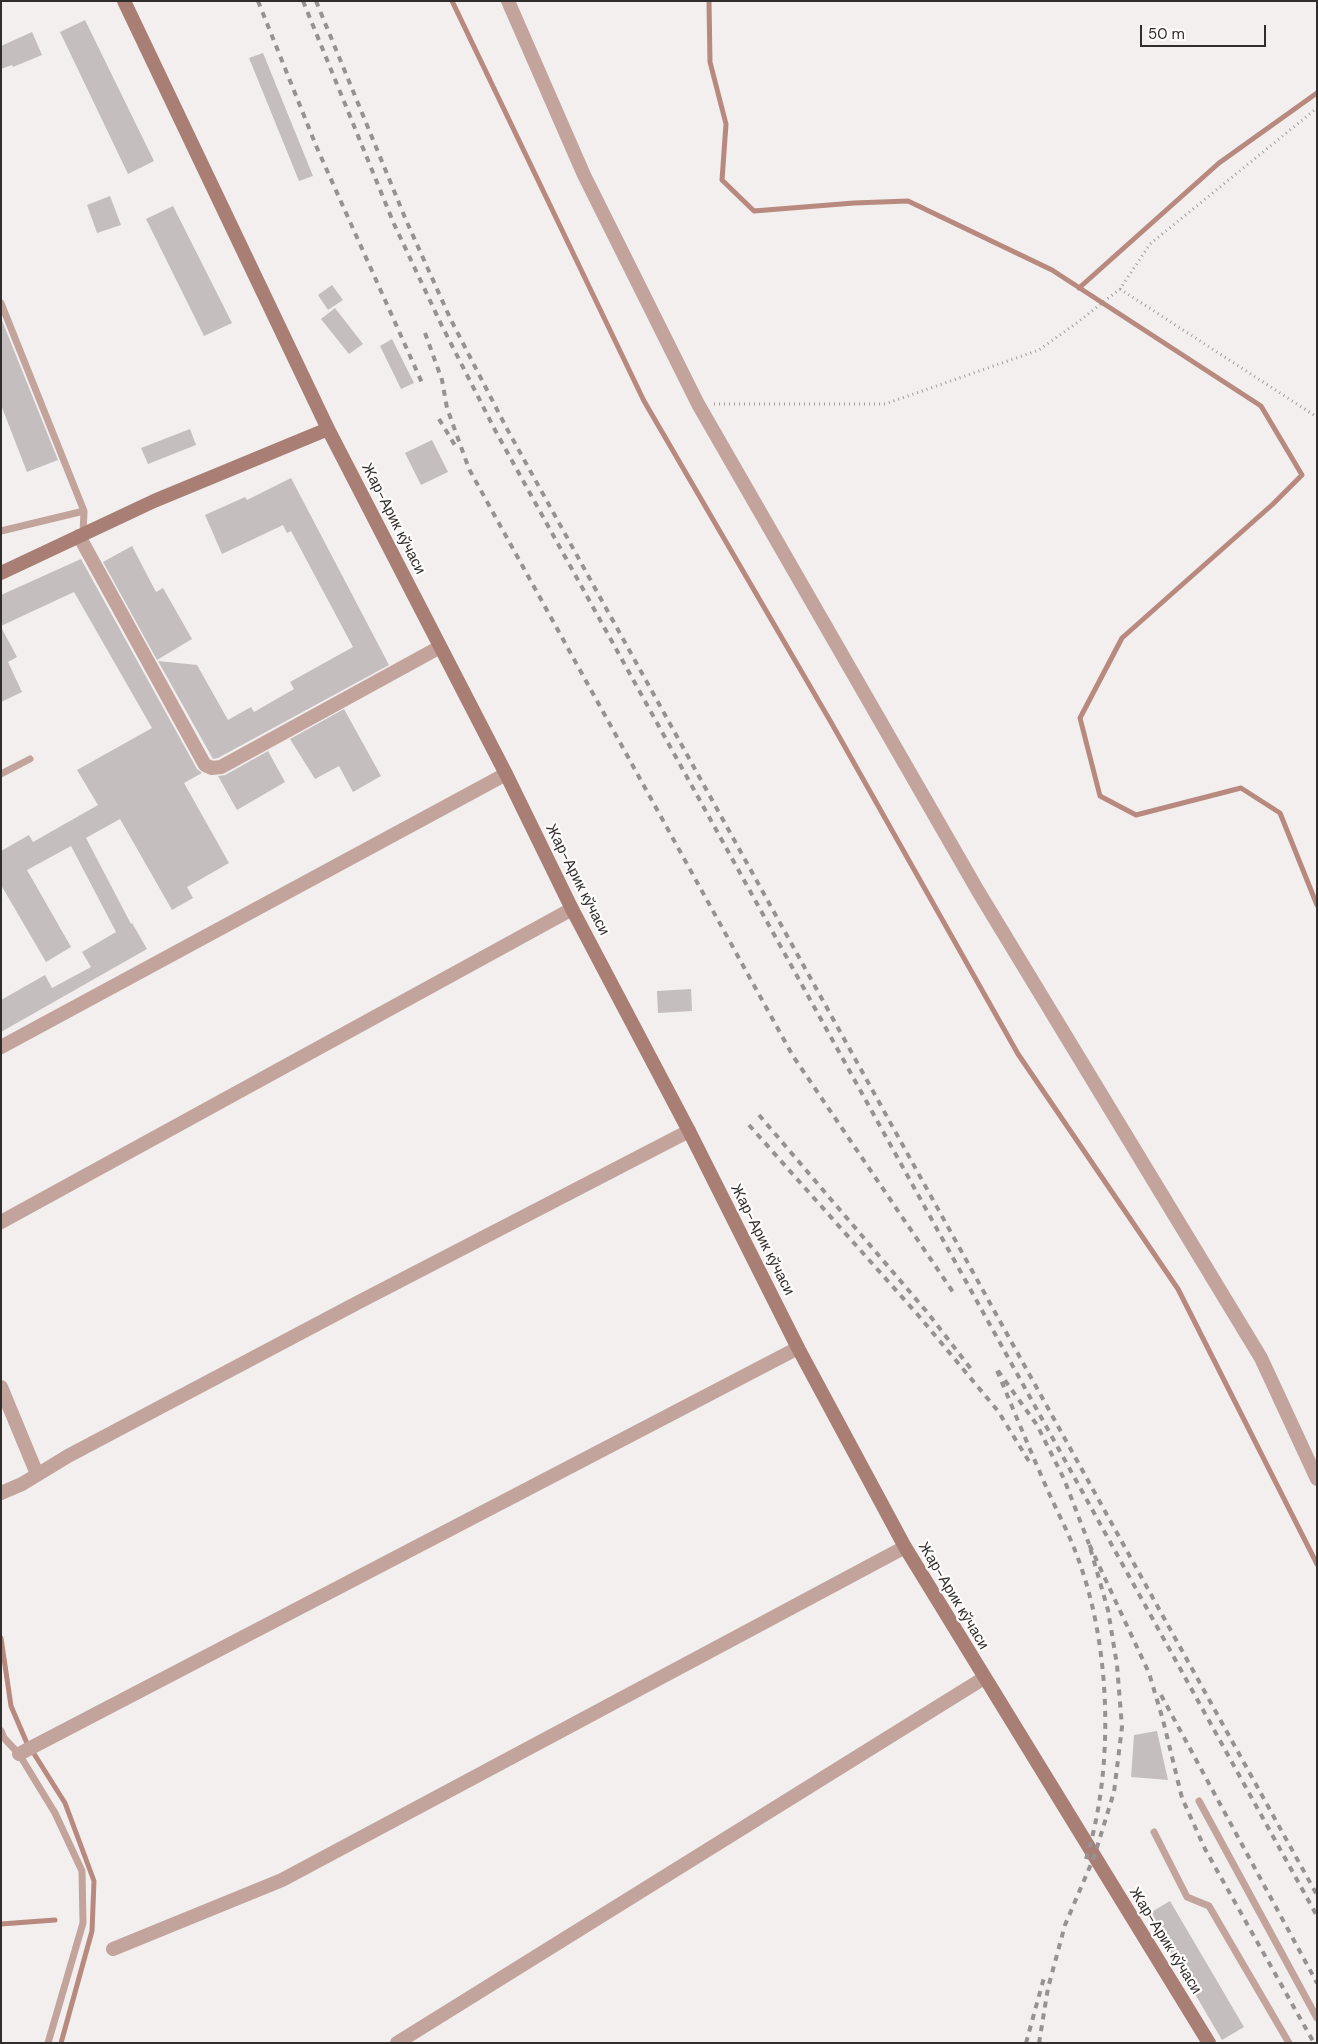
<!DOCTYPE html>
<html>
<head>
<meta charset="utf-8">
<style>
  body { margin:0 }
  #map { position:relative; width:1318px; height:2044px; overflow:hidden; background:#f3efee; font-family:"DM Sans",sans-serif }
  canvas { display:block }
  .frame { position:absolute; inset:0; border:2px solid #2f2e2d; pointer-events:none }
  .scale { position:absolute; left:1140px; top:25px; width:126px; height:22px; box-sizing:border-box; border:2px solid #2f2e2d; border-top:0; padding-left:6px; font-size:15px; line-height:18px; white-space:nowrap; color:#2f2e2d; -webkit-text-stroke:4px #fffdfc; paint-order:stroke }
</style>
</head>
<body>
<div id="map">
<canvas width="1318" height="2044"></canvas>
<div class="frame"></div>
<div class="scale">50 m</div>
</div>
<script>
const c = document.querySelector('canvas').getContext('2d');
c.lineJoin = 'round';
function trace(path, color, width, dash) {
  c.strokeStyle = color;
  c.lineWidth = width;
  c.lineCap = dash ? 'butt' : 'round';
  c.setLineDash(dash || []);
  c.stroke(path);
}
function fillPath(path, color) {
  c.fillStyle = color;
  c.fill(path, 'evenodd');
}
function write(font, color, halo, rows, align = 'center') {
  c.font = font + ' "DM Sans",sans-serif';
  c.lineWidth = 4.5;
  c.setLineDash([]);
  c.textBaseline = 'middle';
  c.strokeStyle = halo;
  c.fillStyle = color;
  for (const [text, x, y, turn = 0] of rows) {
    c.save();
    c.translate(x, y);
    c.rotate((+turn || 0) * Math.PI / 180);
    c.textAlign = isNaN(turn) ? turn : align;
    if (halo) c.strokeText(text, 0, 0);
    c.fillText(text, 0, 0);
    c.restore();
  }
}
trace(new Path2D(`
  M452 1 644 401 832 724 1018 1054 1178 1289 1317 1564
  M709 1 710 62 726 124 722 180 754 211 854 203 908 201 1052 270 1261 406 1302 475 1273 504 1122 638 1080 718 1100 796 1136 815 1241 788 1280 813 1317 905
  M1079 288 1219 163 1317 93
  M1 1638 11 1706 26 1741 65 1803 94 1881 92 1931 61 2043
  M1 1924 55 1920`), '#b8897e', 5);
fillPath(new Path2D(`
  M85 20 154 161 128 174 60 32Z
  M32 32 42 55 13 67 12 65 1 69V46Z
  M263 53 313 176 299 181 249 58Z
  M110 196 121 225 97 233 87 205Z
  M173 206 232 323 204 336 146 219Z
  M332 285 343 300 328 310 318 295Z
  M335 308 363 344 349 354 321 319Z
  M1 318 58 460 27 472 1 405Z
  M392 339 414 383 401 389 380 346Z
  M190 429 196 445 148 464 141 448Z
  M432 440 448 472 421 485 405 453Z
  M291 478 389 665 218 758 213 759 158 661 197 665 228 720 251 707 254 712 294 689 290 682 353 647 291 531 287 533 283 525 222 554 205 515 245 497 247 500Z
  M132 546 156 592 163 588 192 639 157 660 103 562Z
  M81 559 197 769 202 773 184 783 229 863 187 887 193 898 172 910 120 819 86 838 131 924 132 923 147 949 1 1032V1000L45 975 52 988 91 967 82 952 116 932 71 846 27 870 71 947 46 962 1 885V851L29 835 33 842 98 805 77 770 152 728 74 592 1 626V595Z
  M1 627 17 657 8 662 22 692 1 702Z
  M344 709 381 776 353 792 339 766 315 779 290 739Z
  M268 751 285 782 237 810 218 776 225 775Z
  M691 989 692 1011 658 1013 657 991Z
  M1157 1731 1168 1780 1131 1777 1134 1735Z
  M1170 1901 1244 2027 1222 2040 1148 1914Z`), '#c4bfbe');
trace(new Path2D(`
  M1120 289 1317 417
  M714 404H885L1039 350 1078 322 1120 289 1150 244 1317 108`), '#a19e9d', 3, [1, 4]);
trace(new Path2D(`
  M1 303 84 511 83 534
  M1 531 84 511
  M1 774 30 759
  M1 1731 4 1738 19 1754 55 1813 82 1871 83 1923 48 2043
  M1199 1801 1317 2018
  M1154 1832 1187 1897 1209 1906 1289 2043`), '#c2a49d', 7);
trace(new Path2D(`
  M508 1 584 175 698 404 978 891 1261 1358 1317 1479
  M79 536 205 765 212 768 221 767 440 647
  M1 1047 506 774
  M1 1222 572 909
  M1 1387 37 1474
  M1 1493 22 1484 68 1456 357 1303 689 1131
  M19 1754 798 1348
  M113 1949 282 1880 905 1547
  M397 2043 984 1678`), '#c2a49d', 14);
trace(new Path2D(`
  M124 1 328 429 506 774 572 909 689 1131 798 1348 905 1547 1209 2043
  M1 573 154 501 328 429`), '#a97f75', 14);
trace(new Path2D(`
  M258 1 317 148 423 385
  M303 1 394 224 441 324 495 430 1317 1916
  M316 1 406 220 450 318 506 427 1317 1895
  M425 333 442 380 447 408 469 469 793 1056 955 1295
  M439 419 456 447
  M759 1115 927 1312 971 1369
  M749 1125 918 1315 998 1411 1030 1463
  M1161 1695 1317 1983
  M1086 1859C1115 1767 1111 1643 1076 1553 1068 1532 1057 1511 1048 1491 1030 1450 1013 1409 996 1368L1037 1425 1064 1479 1089 1544
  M1026 2043 1045 1974
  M1039 2043 1048 1988 1065 1925 1094 1857 1114 1792 1122 1727 1117 1665 1108 1610 1089 1544 1149 1673 1163 1720 1182 1798 1205 1849 1314 2043`), '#959291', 4, [6, 6]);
write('15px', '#2f2e2d', '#fffdfc', [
  ["Жар-Арик кўчаси",393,519,63],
  ["Жар-Арик кўчаси",577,880,63],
  ["Жар-Арик кўчаси",762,1240,63],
  ["Жар-Арик кўчаси",953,1596,59],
  ["Жар-Арик кўчаси",1165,1941,58]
]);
</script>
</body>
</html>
